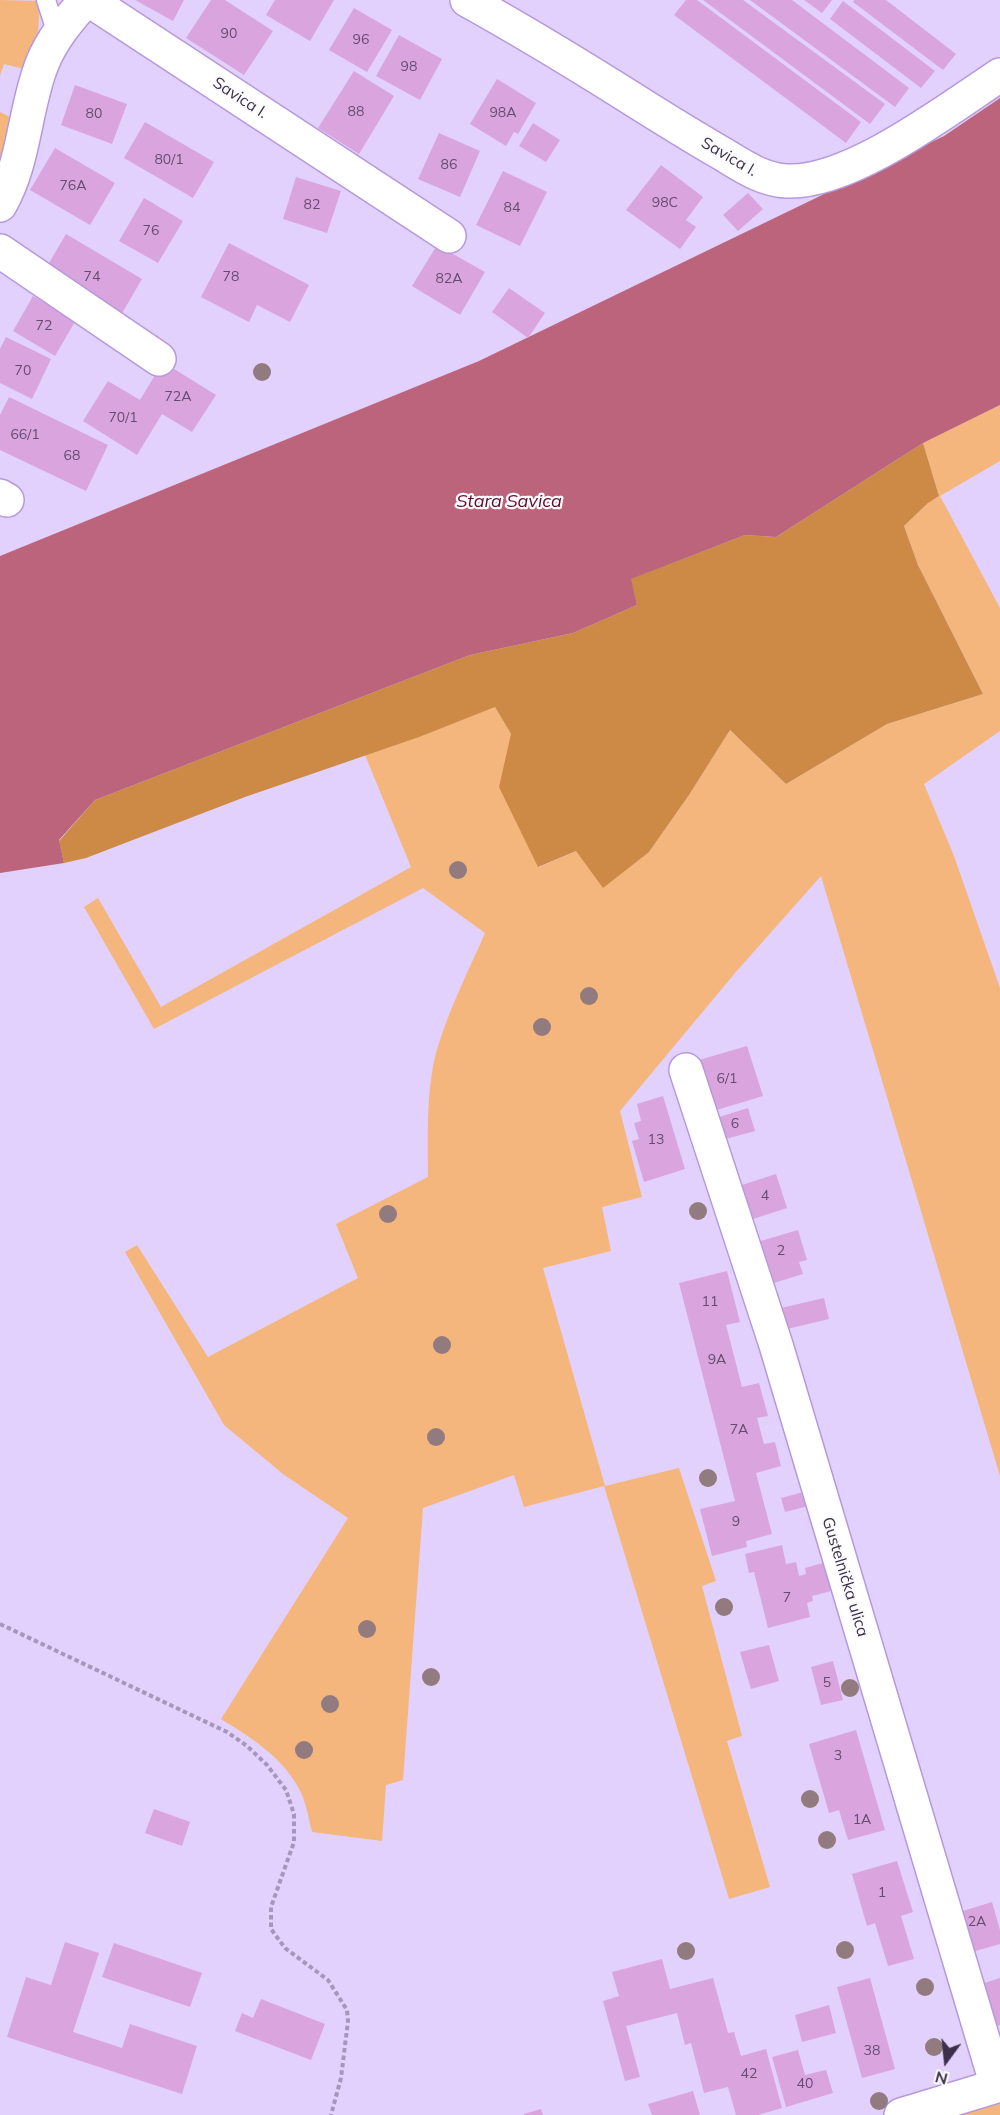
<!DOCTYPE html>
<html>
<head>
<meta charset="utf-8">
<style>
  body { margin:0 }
  #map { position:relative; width:1000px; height:2115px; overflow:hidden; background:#e2d1fc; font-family:Mulish,sans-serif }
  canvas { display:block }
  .north { position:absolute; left:916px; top:2031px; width:60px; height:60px; -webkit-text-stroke:4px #fbfbfb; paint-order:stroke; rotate:195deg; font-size:16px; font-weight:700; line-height:24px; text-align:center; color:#3b2f4b }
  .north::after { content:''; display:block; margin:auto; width:21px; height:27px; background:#3b2f4b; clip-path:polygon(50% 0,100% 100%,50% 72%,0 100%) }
</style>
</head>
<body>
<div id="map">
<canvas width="1000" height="2115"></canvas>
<div class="north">N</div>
</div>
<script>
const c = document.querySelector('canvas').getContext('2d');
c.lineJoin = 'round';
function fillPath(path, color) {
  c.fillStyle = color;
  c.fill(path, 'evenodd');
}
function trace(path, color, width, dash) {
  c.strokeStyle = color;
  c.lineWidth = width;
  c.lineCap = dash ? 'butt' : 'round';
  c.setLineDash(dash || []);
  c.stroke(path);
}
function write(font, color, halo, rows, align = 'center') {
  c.font = font + ' Mulish,sans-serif';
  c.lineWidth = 4.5;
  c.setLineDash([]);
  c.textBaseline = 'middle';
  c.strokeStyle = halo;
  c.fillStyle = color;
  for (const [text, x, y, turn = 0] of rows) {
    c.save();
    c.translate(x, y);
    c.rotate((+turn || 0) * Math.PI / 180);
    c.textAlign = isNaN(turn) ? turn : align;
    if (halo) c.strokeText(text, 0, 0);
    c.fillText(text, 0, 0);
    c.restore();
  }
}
fillPath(new Path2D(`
  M0 0 40 1 38 33 24 69 4 64 0 76Z
  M0 112 12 118 0 167Z
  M1000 405V461L940 496 1000 608V731L924 784 954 856 1000 988V1476L821 876 735 973 620 1111 642 1197 602 1207 611 1251 543 1268 605 1486 679 1468 716 1581 702 1586 742 1736 727 1741 770 1887 729 1899 604 1486 524 1507 514 1475 423 1508 403 1780 386 1785 382 1841 312 1832C308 1817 306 1800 298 1787 281 1756 250 1737 221 1719L348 1518 283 1474 224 1425 125 1252 137 1245 208 1357 358 1278 336 1224 428 1177C428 1136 426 1092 436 1053 448 1011 468 972 485 933L423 888 154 1029 84 907 98 898 161 1007 411 867 365 755 495 707 511 734 539 867 576 851 649 852 689 795 730 730 786 784 887 724 983 694 918 565 904 526 928 503 939 496 923 443Z
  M1000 2094V2115H927Z`), '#f4b67c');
fillPath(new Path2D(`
  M923 443 939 496 928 503 904 526 918 565 983 694 887 724 786 784 730 730 689 795 649 852 603 888 576 851 538 867 499 787 511 734 495 707 419 737 245 797 86 858 64 863 59 841 95 800 470 655 573 633 637 605 630 579 745 535 776 537Z`), '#cd8a47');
fillPath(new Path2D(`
  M1000 98V405L923 443 776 537 745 535 631 579 637 605 573 633 470 655 95 800 59 840 64 863 0 873V556L479 361 944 136Z`), '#bc647c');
fillPath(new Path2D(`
  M135 0H184L173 21Z
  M211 0H225L273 31 244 75 186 38Z
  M275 0H334L310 41 266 15Z
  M686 0H697L861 122 846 143 674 15Z
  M703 0H743L885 104 870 124Z
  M750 0H792L909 88 895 107Z
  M804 0H832L822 13Z
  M854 0H886L956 54 943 70 853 2Z
  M843 1 935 71 921 88 830 19Z
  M354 8 392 30 367 72 329 50Z
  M399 35 442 59 420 100 376 76Z
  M354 71 394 96 359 154 318 128Z
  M497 79 536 103 518 134 514 132 506 146 470 124Z
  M75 85 127 104 112 144 61 125Z
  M145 122 214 162 193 198 124 158Z
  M533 123 560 140 546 162 519 146Z
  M439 133 480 151 460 197 418 179Z
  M55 148 115 183 90 225 30 190Z
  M661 165 703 197 686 220 696 227 680 249 626 210Z
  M503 171 547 192 520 246 476 225Z
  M296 177 341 191 327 233 283 219Z
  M748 193 763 209 738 231 723 215Z
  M144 198 183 221 158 263 119 241Z
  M66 234 142 279 118 320 42 275Z
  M229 243 309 285 290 322 257 305 249 322 201 297Z
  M437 245 485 272 460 315 412 286Z
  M509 288 545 313 528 338 492 312Z
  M33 296 76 320 55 356 13 331Z
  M6 337 51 359 32 399 0 383V349Z
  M163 362 216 395 192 432 162 414 137 455 83 421 108 381 140 400Z
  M9 397 108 445 86 491 0 450V415Z
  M747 1046 763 1096 707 1113 692 1062Z
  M663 1096 685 1169 644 1182 632 1141 639 1139 634 1123 641 1121 637 1104Z
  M748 1108 755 1131 722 1140 716 1118Z
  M776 1174 787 1208 753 1219 742 1185Z
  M798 1230 807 1260 799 1262 803 1274 767 1285 754 1243Z
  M727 1271 740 1322 726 1325 742 1387 759 1383 768 1416 757 1418 764 1444 775 1442 781 1466 756 1473 772 1534 746 1541 747 1547 712 1556 700 1509 735 1501 679 1283Z
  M824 1298 829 1319 783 1330 777 1309Z
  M804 1492 808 1506 785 1512 781 1498Z
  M782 1545 786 1564 796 1562 799 1576 806 1574 805 1568 823 1563 831 1591 812 1596 813 1601 807 1603 810 1617 768 1628 754 1572 749 1573 745 1554Z
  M769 1645 779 1681 751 1689 740 1652Z
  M833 1661 843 1700 821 1705 811 1667Z
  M856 1730 885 1830 848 1840 839 1810 829 1813 809 1744Z
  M154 1809 190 1822 182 1846 145 1833Z
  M897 1861 913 1912 901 1916 914 1959 888 1966 875 1923 867 1926 852 1874Z
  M992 1902 1000 1930V1944L965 1954 953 1914Z
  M65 1942 99 1953 73 2032 122 2048 130 2024 197 2046 182 2094 7 2037 26 1977 51 1985Z
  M114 1943 202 1973 190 2007 102 1977Z
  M662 1959 670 1989 713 1978 728 2033 734 2032 741 2056 766 2049 782 2108 758 2115H736L728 2087 704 2093 691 2043 685 2045 677 2013 626 2026 640 2077 625 2081 603 2001 619 1996 612 1972Z
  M870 1978 895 2069 862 2078 837 1987Z
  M1000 1978V2025L988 2029 975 1986Z
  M261 1999 325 2024 311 2060 235 2031 242 2013 253 2018Z
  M829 2005 836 2033 802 2042 795 2015Z
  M798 2050 805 2075 826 2070 833 2093 786 2107 772 2057Z
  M693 2091 700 2115H652L648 2104Z
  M541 2109 543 2115H524V2114Z`), '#daa4df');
const service = new Path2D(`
  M46 0 57 34`);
const minor = new Path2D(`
  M89 0 449 236
  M467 0C523 31 577 64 631 98 661 117 690 135 721 153 741 165 762 180 787 181 850 184 947 110 1000 75
  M0 205C25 162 24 110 42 64 52 39 68 20 86 0
  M0 251 159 359
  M0 496 7 500
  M686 1070 776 1345 997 2086
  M901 2115 1000 2085`);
trace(service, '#b699dd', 21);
trace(minor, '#b699dd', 36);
trace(new Path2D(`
  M0 1624 227 1732 247 1746 267 1765 286 1790 294 1814V1842L271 1907V1929L285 1948 328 1980 347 2010 348 2021 341 2078 331 2115`), '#a596bb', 4, [4.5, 3]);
trace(service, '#fff', 18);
trace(minor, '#fff', 33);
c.fillStyle = '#927b7f';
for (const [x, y] of [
  [262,372],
  [458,870],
  [589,996],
  [542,1027],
  [698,1211],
  [388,1214],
  [442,1345],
  [436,1437],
  [708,1478],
  [724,1607],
  [367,1629],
  [431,1677],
  [850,1688],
  [330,1704],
  [304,1750],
  [810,1799],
  [827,1840],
  [845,1950],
  [686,1951],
  [925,1987],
  [934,2047],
  [879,2101]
]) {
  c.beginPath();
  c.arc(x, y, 9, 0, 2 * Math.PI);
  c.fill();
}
write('14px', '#634c70', null, [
  ["90",229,34],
  ["96",361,40],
  ["98",409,67],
  ["88",356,112],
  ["98A",503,113],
  ["80",94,114],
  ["80/1",169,160],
  ["86",449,165],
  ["76A",73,186],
  ["98C",665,203],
  ["82",312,205],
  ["84",512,208],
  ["76",151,231],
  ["74",92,277],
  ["78",231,277],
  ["82A",449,279],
  ["72",44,326],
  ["70",23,371],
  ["72A",178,397],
  ["70/1",123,418],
  ["66/1",25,435],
  ["68",72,456],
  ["6/1",727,1079],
  ["6",735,1124],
  ["13",656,1140],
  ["4",765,1196],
  ["2",781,1251],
  ["11",710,1302],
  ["9A",717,1360],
  ["7A",739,1430],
  ["9",736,1522],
  ["7",787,1598],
  ["5",827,1683],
  ["3",838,1756],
  ["1A",862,1820],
  ["1",882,1893],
  ["2A",977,1922],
  ["38",872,2051],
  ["42",749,2074],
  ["40",805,2084]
]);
write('16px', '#3b2f4b', '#fbfbfb', [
  ["Savica I.",240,98,33],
  ["Savica I.",729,157,30],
  ["Gustelnička ulica",845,1577,73]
]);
write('italic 18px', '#5f0c2d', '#fbfbfb', [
  ["Stara Savica",509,502]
]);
</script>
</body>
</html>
